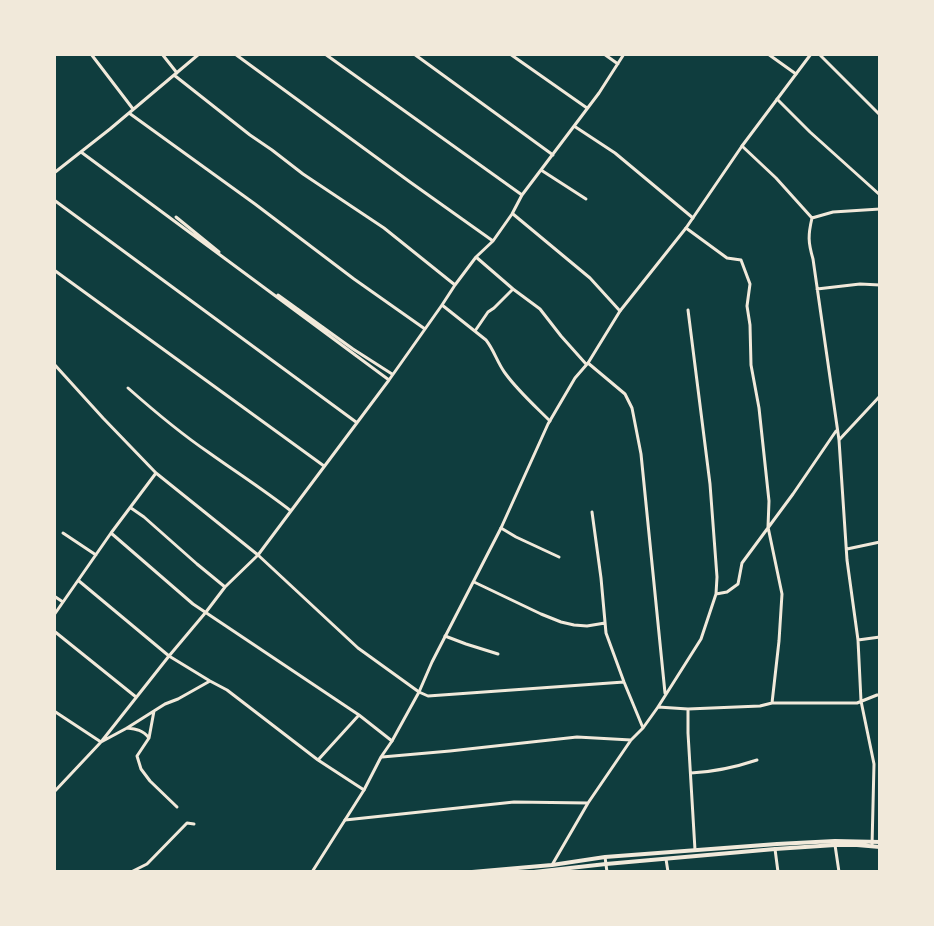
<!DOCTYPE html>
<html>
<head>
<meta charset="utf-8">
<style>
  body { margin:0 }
  #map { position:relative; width:934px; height:926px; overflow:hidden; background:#0f3d3e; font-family:"Roboto Condensed",sans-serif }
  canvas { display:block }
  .frame { position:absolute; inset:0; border:56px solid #f1e9da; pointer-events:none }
</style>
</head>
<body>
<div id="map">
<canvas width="934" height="926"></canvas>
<div class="frame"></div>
</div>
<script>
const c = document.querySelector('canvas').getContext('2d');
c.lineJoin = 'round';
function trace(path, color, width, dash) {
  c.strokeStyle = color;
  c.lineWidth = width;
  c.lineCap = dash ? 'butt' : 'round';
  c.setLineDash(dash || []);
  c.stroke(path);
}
trace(new Path2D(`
  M91 54 133 109
  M162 54 177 73
  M235 54 410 182 493 241
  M325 54 522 195
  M414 54 553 155
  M510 54 587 108
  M604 54 618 64
  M768 54 796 74
  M819 54 880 115
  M174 75 250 135 272 150 303 174 384 228 455 285
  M777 99 810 132 880 195
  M129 113 255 204 354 279 425 329
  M574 126 615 153 693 218
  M742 146 776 178 812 218C808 235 808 242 813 259L839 440 847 560 858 640 861 701 874 764 872 846
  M81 152 389 380
  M541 170 586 199
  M54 173 110 129 199 54
  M54 200 356 422
  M513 214 590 278 620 311
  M176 217 219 252
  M812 218 833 212 880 209
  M686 228 727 258 741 260 750 284 747 306 750 325 751 365 759 408 769 501 768 527 782 594 779 641 772 703
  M476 257 513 289
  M54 270 324 466
  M817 289 860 284 880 285
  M278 295 353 349 392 374
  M442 305 486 340C494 350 497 362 505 373 518 391 534 405 550 421
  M688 310 710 484 717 577 716 594
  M475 331 488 312 494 308 513 289 540 309 561 336 586 364
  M588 363 625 394 632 408 641 454 665 693
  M54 364 103 418 156 473 258 555 358 648 419 692 428 696 624 682
  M128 388C154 411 180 433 208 452 236 472 264 490 291 511
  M839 440 880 396
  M131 508 144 517 197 564 225 587
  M592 512 601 578 606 633 624 682 643 728
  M501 528 516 537 559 557
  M63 533 96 555
  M111 533 193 604 359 715 392 741
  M847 549 880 542
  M79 581 169 656 210 681 227 690 318 760 364 790
  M474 582 541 614 561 622 574 625 587 626 605 623
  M54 596 63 602
  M54 615 111 533 156 473
  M54 631 136 697
  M445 636 466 644 498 654
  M858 640 880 637
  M658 707 688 709 760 706 772 703H857L877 695H880
  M688 709V733L695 850
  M54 711 101 742 127 728 165 704 178 699 210 681
  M154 711 149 738 137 756 141 769 150 781 177 807
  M127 728C136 729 143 730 149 738
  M382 757 450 751 577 737 631 740
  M318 760 359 715
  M691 773C713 772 736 767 757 760
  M54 792 101 742 169 656 206 612 225 587 258 555 389 380 442 305 455 285 476 257 493 241 512 214 522 195 599 93 624 54
  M345 820 514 802 588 803
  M835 845 839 872
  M775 849 778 872
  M605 857 607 872
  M666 859 668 872
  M552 865 588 803 631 740 643 728 658 707 701 639 716 594 727 592 738 584 742 563 793 494 836 431
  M131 872 147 864 187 823 194 824`), '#f1e9da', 3);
trace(new Path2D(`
  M312 872 364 790 381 757 392 741 419 692 432 662 501 528 548 424 575 378 588 363 620 311 686 228 742 146 811 54`), '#f1e9da', 3);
trace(new Path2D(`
  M472 872 552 865 605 857 777 844 835 841 880 842
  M534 872 606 864 775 849 835 845H857L880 847`), '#f1e9da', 4);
</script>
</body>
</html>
